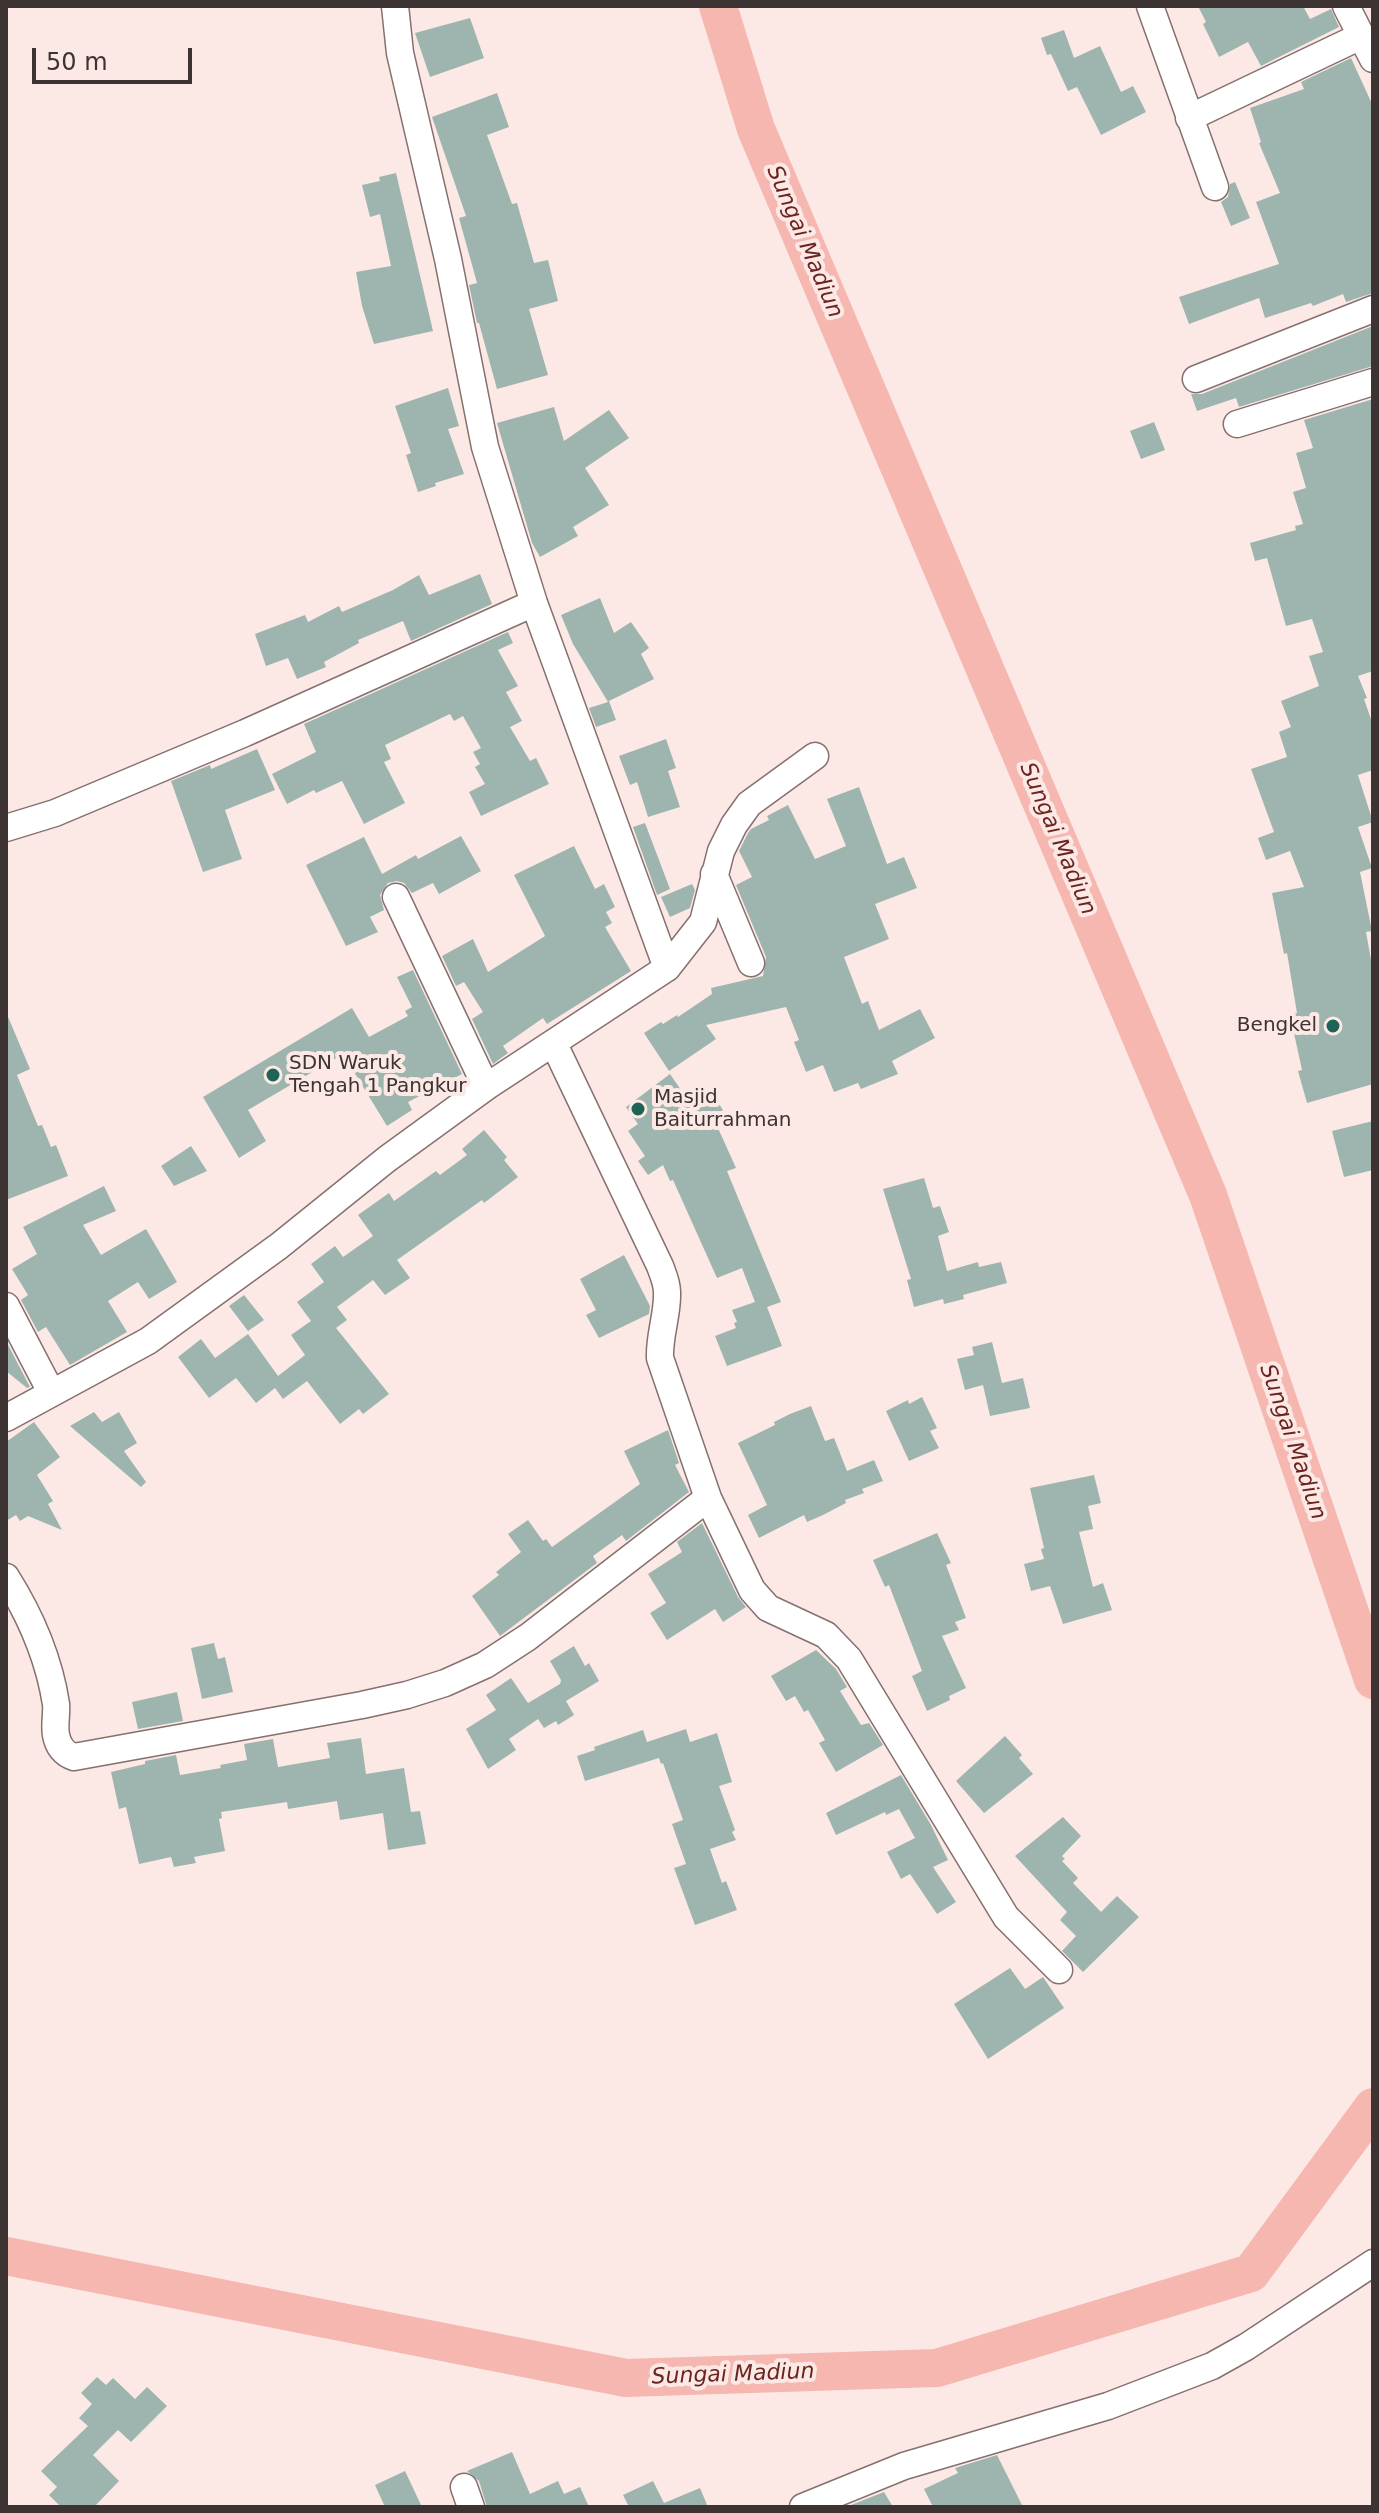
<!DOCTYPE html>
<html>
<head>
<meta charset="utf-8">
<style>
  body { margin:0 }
  #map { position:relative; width:1379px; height:2513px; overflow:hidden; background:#fce9e6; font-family:"DejaVu Sans",sans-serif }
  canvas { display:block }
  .frame { position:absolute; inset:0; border:8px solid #3c3332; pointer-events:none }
  .scale { position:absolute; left:32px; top:48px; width:160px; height:36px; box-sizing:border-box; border:4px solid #3c3332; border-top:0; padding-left:10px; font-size:24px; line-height:28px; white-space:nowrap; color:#3c3332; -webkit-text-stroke:6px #fce9e6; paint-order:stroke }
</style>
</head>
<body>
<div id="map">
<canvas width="1379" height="2513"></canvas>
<div class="frame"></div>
<div class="scale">50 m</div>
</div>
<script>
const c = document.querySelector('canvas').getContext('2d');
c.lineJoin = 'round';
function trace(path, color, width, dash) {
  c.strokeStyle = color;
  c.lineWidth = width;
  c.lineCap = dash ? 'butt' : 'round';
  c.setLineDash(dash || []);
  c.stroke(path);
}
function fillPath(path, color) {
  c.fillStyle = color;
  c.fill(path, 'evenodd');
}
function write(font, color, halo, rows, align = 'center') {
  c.font = font + ' "DejaVu Sans",sans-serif';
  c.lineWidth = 8;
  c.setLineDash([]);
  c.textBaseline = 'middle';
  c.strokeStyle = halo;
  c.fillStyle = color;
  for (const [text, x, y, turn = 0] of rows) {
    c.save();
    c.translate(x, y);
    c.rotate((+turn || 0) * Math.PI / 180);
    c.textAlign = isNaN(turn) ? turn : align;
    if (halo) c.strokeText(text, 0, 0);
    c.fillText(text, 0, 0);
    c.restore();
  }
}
trace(new Path2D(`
  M718 6 756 129 1208 1195 1373 1680
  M6 2256 626 2378 937 2368 1251 2273 1373 2107`), '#f5b7b0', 38);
fillPath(new Path2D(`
  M1198 6H1303L1310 19 1331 9 1339 27 1261 66 1248 42 1219 57 1203 24 1206 22Z
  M470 18 484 58 430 77 415 33Z
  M1064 30 1074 58 1100 46 1121 92 1133 86 1146 112 1101 135 1077 87 1068 91 1051 54 1047 55 1041 38Z
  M1351 58 1373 106V293L1346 302 1343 294 1313 306 1311 303 1265 318 1259 298 1189 324 1179 297 1279 264 1256 202 1280 193 1259 143 1261 142 1250 108 1304 89 1301 82Z
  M497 93 509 127 487 135 512 204 517 203 534 263 548 260 558 301 529 309 548 375 497 389 479 323H477L469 285 477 283 459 218 466 216 432 117Z
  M396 173 433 331 374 344 362 306 356 272 391 266 380 214 370 217 362 185 380 181 379 177Z
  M1235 182 1250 218 1231 226 1221 202 1228 197 1230 184Z
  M1373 326V366L1239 407 1236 398 1197 411 1191 394H1202Z
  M448 388 459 426 448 429 464 474 435 483 436 486 418 492 406 455 411 453 395 406Z
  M1373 399V671L1358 676 1367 698 1364 699 1373 725V770L1358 775 1373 822 1358 827 1372 868 1360 872 1372 931 1366 932 1373 971V1084L1307 1103 1298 1071 1302 1070 1290 1015 1297 1013 1287 953 1284 954 1272 893 1304 887 1290 851 1266 860 1258 838 1274 832 1251 769 1287 757 1279 732 1291 727 1281 701 1319 686 1309 656 1323 652 1312 619 1286 626 1267 558 1255 561 1250 543 1296 530 1295 526 1303 524 1293 492 1306 488 1296 453 1313 448 1304 420Z
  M554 407 564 441 609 410 629 438 585 468 609 505 573 527 578 536 540 557 532 543 497 423Z
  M1154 422 1165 450 1141 459 1130 431Z
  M480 574 492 604 411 641 403 621 358 640 359 643 324 662 326 667 297 679 288 658 266 666 255 634 305 615 308 622 339 606 342 612 393 590 419 575 429 595Z
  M600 598 614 633 631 622 649 648 641 654 654 679 609 701 616 720 596 727 589 708 608 702 573 644 561 615Z
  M508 632 513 643 498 650 518 686 506 692 522 721 510 727 530 761 536 758 549 784 481 816 469 792 485 784 475 767 480 764 473 752 481 748 463 716 454 721 450 714 385 745 391 759 384 762 405 803 364 824 342 781 316 793 314 790 287 804 272 774 316 752 304 724Z
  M666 739 676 768 668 771 680 807 648 817 637 782 630 785 619 756Z
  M257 749 275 790 225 810 242 859 203 872 171 781 210 765 211 769Z
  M859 787 887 864 904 857 917 888 875 904 889 939 844 957 862 1004 868 1001 879 1030 920 1009 935 1038 892 1061 898 1074 861 1089 858 1083 834 1092 823 1065 806 1072 794 1042 799 1040 786 1007 706 1025 716 1039 669 1071 644 1033 661 1022 663 1024 677 1015 678 1017 712 994 711 988 763 976 766 957 736 885 752 877 739 851 748 833 751 829 769 820 767 816 788 805 815 859 846 846 827 799Z
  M645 823 670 889 657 895 633 827Z
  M461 836 481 871 439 894 433 883 412 893 404 883 397 881 388 883 380 895 384 910 370 917 378 932 346 946 306 865 364 837 382 874 416 855 418 859Z
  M574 846 595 889 604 884 615 907 606 912 612 923 605 927 631 971 547 1024 543 1018 503 1046 508 1053 493 1064 472 1019 483 1012 464 982 456 986 442 956 473 939 488 972 545 936 514 875Z
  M692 884 695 890 690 908 670 917 661 897Z
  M413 970 462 1074 408 1102 412 1110 387 1126 343 1054 248 1110 266 1141 239 1158 203 1097 352 1008 369 1037 408 1016 405 1011 412 1007 397 977Z
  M6 1012 30 1069 17 1075 38 1126 42 1125 51 1147 56 1145 68 1176 6 1200Z
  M670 1074 692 1106 712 1093 723 1110 713 1117 736 1168 727 1171 781 1302 767 1307 782 1346 727 1366 715 1336 736 1328 734 1323 737 1322 732 1310 755 1302 742 1268 717 1278 673 1180 670 1181 663 1165 648 1175 638 1161 645 1156 628 1131 638 1124 626 1107Z
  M1373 1121V1170L1344 1177 1332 1131Z
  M484 1130 507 1157 504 1160 518 1177 484 1203 482 1200 397 1260 410 1278 385 1295 373 1280 337 1307 347 1320 336 1328 389 1394 363 1414 359 1409 340 1424 307 1381 283 1399 275 1388 256 1403 236 1378 209 1398 178 1357 201 1339 215 1358 248 1334 278 1376 305 1355 291 1335 311 1321 297 1302 324 1282 311 1264 335 1246 343 1257 373 1236 358 1215 389 1193 394 1201 436 1171 440 1175 467 1155 462 1149Z
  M191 1146 207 1171 174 1186 161 1166Z
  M924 1178 933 1208 940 1206 949 1232 938 1236 947 1271 978 1262 979 1267 1001 1262 1007 1283 963 1295 964 1299 944 1304 943 1299 914 1307 907 1280 911 1279 883 1189Z
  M104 1186 116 1211 83 1225 101 1255 146 1229 177 1282 149 1299 138 1282 108 1301 127 1332 70 1365 46 1327 38 1332 21 1300 28 1295 12 1269 37 1254 23 1227Z
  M624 1255 650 1306 649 1314 599 1338 586 1315 596 1310 580 1279Z
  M244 1295 264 1320 248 1331 229 1306Z
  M6 1341 30 1387 27 1388 6 1371Z
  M992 1342 1002 1383 1023 1378 1030 1408 990 1416 983 1385 965 1390 957 1359 974 1355 972 1347Z
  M922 1397 937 1428 930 1431 939 1448 909 1461 886 1411 908 1400 909 1404Z
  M811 1406 825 1441 834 1438 847 1471 874 1460 883 1481 862 1489 864 1493 845 1500 846 1503 823 1515 807 1522 804 1515 759 1538 748 1515 767 1505 738 1443 775 1425 774 1422 790 1414Z
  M94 1412 102 1422 119 1412 137 1443 124 1451 146 1482 141 1487 70 1426Z
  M34 1422 60 1457 37 1475 53 1501 48 1504 62 1530 28 1516 20 1521 16 1515 6 1521V1442Z
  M668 1430 679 1463 675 1465 689 1492 626 1541 622 1535 593 1556 597 1563 500 1636 472 1596 499 1575 496 1572 521 1552 508 1534 528 1520 543 1541 546 1539 552 1547 640 1484 624 1451Z
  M1094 1475 1101 1503 1088 1506 1093 1529 1079 1532 1093 1587 1103 1583 1112 1610 1063 1624 1050 1586 1031 1591 1024 1564 1044 1559 1041 1549 1044 1548 1030 1488Z
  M702 1523 738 1597 746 1607 723 1622 715 1609 667 1640 650 1613 666 1603 648 1574 682 1552 677 1542Z
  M937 1533 951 1563 946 1565 966 1618 955 1622 959 1630 942 1636 966 1688 949 1696 950 1700 927 1711 912 1676 922 1671 889 1585 885 1587 873 1560Z
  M214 1643 218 1659 225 1657 233 1692 202 1699 191 1648Z
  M574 1646 585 1666 589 1663 599 1681 566 1701 574 1715 558 1725 556 1721 544 1728 538 1719 509 1739 516 1750 488 1769 466 1729 496 1710 486 1695 511 1678 528 1703 560 1684 561 1680 550 1661Z
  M816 1650 836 1669 847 1687 840 1691 861 1725 869 1723 883 1745 836 1772 819 1743 825 1740 808 1710 804 1712 795 1696 786 1701 771 1676Z
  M177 1692 183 1721 138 1729 132 1702Z
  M686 1729 690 1742 717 1733 732 1782 719 1786 735 1830 732 1832 736 1840 710 1849 722 1883 726 1881 737 1910 695 1925 674 1868 686 1864 672 1824 683 1820 663 1763 661 1764 659 1758 585 1781 577 1756 595 1750 594 1747 643 1730 647 1742Z
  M1005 1736 1022 1755 1019 1758 1033 1774 984 1813 956 1781Z
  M361 1738 366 1774 404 1768 411 1812 420 1811 426 1844 388 1850 383 1813 340 1820 337 1801 288 1809 287 1802 221 1812 222 1818 219 1819 225 1851 194 1857 196 1863 174 1867 171 1857 139 1864 126 1807 119 1809 111 1772 145 1764V1761L176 1755 180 1775 221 1768 220 1765 247 1760 244 1744 273 1739 278 1767 330 1758 327 1743Z
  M901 1775 931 1825 948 1860 933 1867 956 1902 937 1914 910 1874 901 1879 887 1852 915 1838 899 1809 886 1815 885 1812 836 1835 826 1813Z
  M1063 1817 1081 1836 1062 1856 1065 1859 1062 1861 1078 1878 1073 1883 1101 1912 1117 1896 1139 1917 1083 1972 1062 1951 1076 1936 1060 1920 1067 1912 1015 1856Z
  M1010 1968 1025 1989 1043 1977 1064 2008 988 2059 954 2004Z
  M97 2377 106 2385 113 2378 135 2399 147 2387 167 2406 131 2442 118 2430 93 2455 119 2481 94 2507H61L49 2495 57 2487 41 2471 88 2426 79 2418 92 2404 81 2393Z
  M512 2452 530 2494 558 2481 564 2494 580 2487 589 2507H487L479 2481 467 2471Z
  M997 2455 1023 2507H933L924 2489 958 2473 955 2468Z
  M405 2471 422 2507H385L375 2485Z
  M653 2481 664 2503 700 2488 708 2507H629L623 2495Z
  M884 2492 893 2507H847L851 2505Z`), '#9eb5af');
const minor = new Path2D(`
  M1150 6 1215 187
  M1346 6 1373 59
  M1189 118 1361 36
  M1196 379 1373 309
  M1237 424 1373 382
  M6 828 55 813 245 733 534 603
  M714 874 751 963
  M396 897 486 1087
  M667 968 703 922 721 851 734 825 749 804 815 756
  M554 1044 660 1266C663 1274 667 1283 667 1292 668 1314 659 1335 660 1358L708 1498 752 1590 768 1608 826 1635 849 1659 1006 1917 1059 1970
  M6 1306 51 1392
  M6 1418 148 1341 279 1246 387 1159 486 1087 667 968 534 603 485 447 448 259 400 53 395 6
  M6 1577C30 1615 49 1659 56 1704 57 1714 54 1725 56 1735 58 1746 64 1754 74 1757L362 1705 407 1695 445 1683 485 1665 528 1637 708 1498
  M464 2487 471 2507
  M803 2507 904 2466 1108 2406 1212 2366 1246 2347 1373 2263`);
trace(minor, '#85706e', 29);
trace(minor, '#fff', 26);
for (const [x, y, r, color] of [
  [1333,1026,8,"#1d6356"],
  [273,1075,8,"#1d6356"],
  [638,1109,8,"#1d6356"]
]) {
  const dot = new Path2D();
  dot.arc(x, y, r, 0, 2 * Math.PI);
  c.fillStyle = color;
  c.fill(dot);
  trace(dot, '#fce9e6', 3);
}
write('20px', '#3c3332', '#fce9e6', [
  ["Bengkel",1317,1026,"right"],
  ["SDN Waruk",289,1064],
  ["Tengah 1 Pangkur",289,1087],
  ["Masjid",654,1098],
  ["Baiturrahman",654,1121]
], 'left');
write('italic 22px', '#6b241f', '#fce9e6', [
  ["Sungai Madiun",804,242,67],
  ["Sungai Madiun",1057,839,67],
  ["Sungai Madiun",1292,1442,71],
  ["Sungai Madiun",733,2375,-2]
]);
</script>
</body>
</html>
